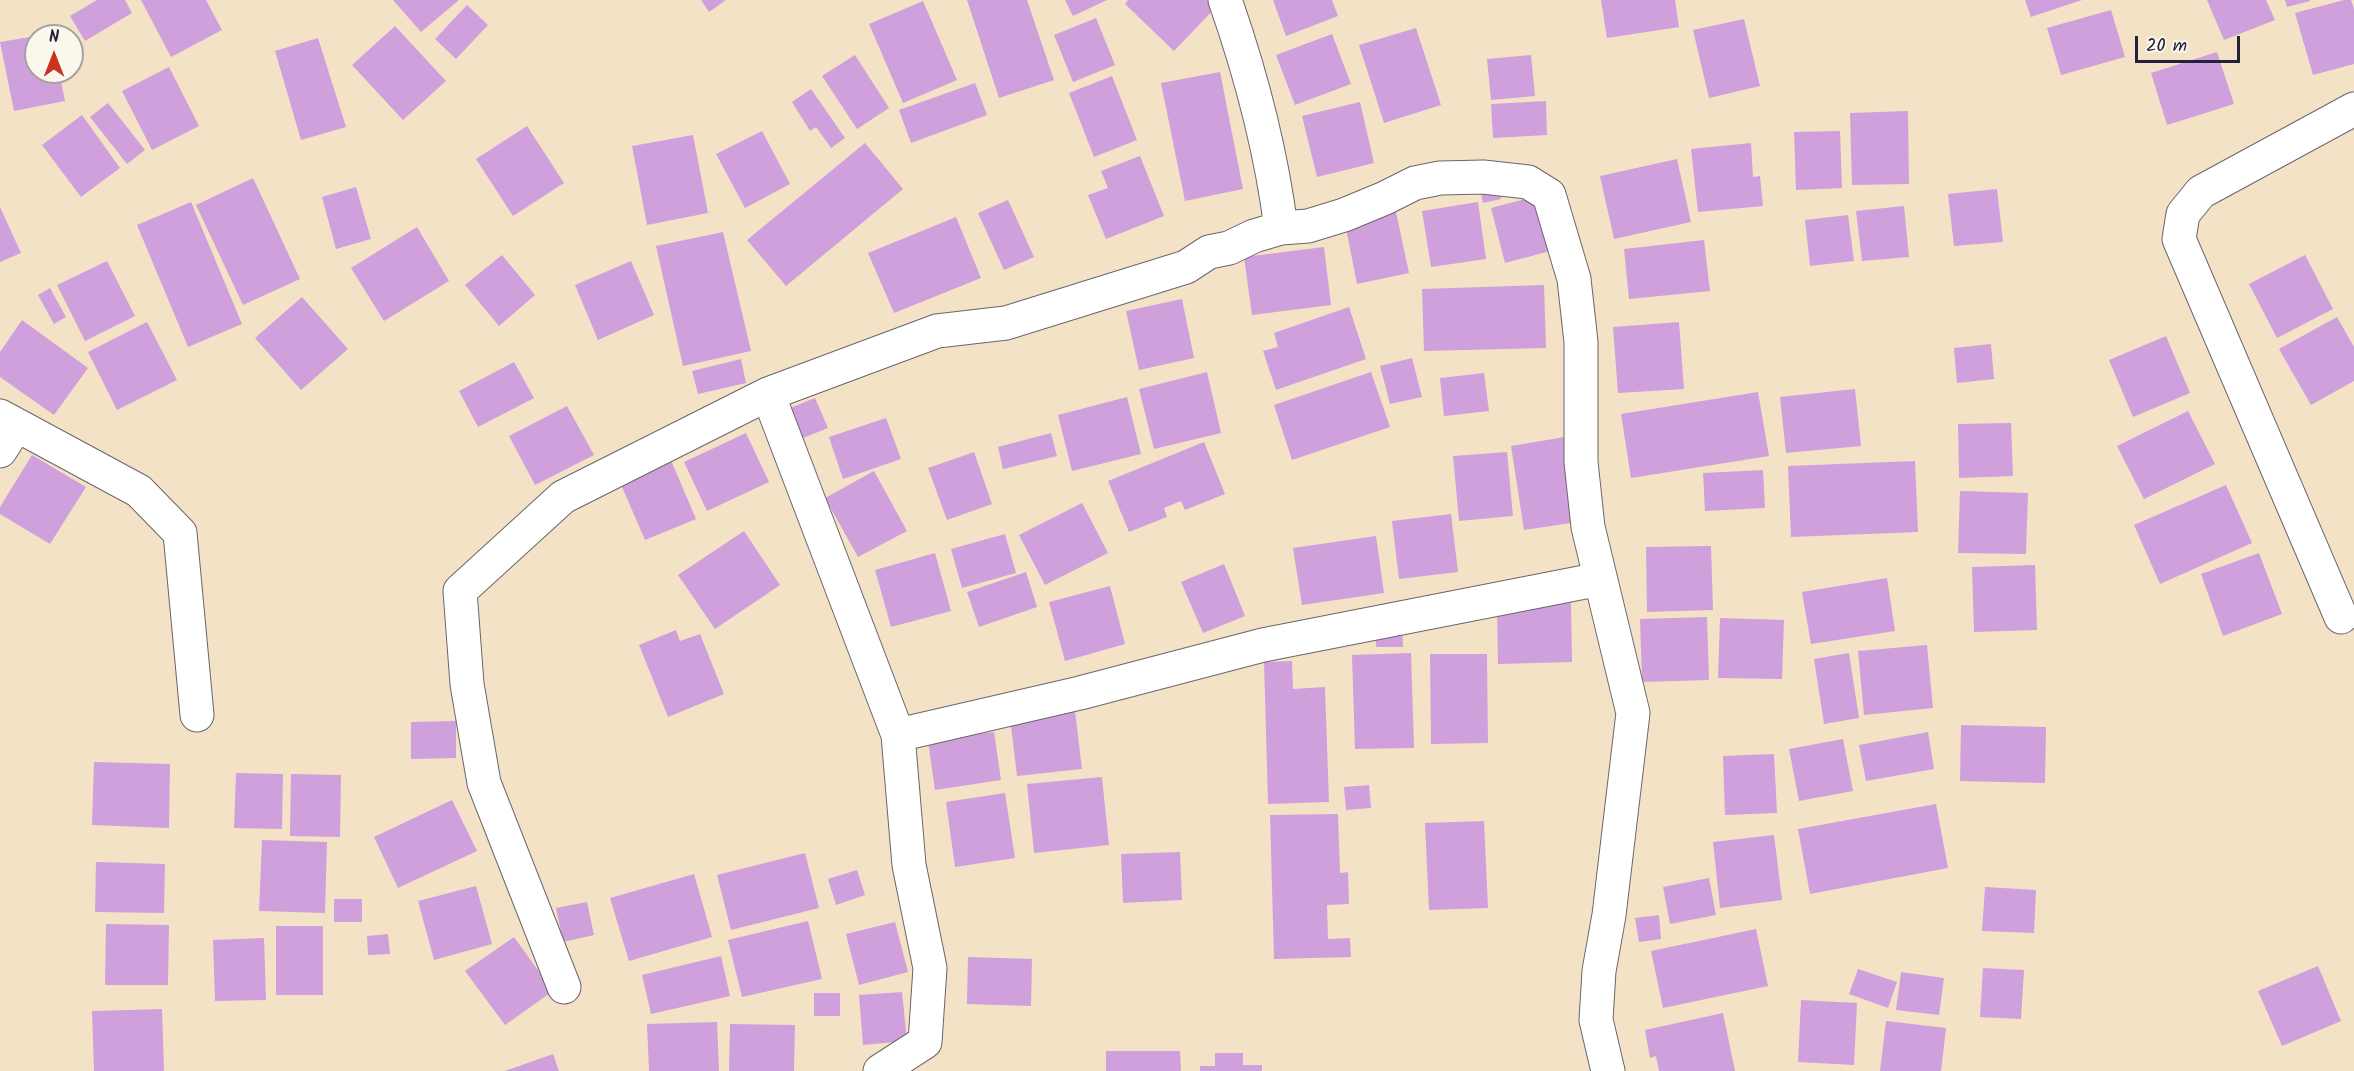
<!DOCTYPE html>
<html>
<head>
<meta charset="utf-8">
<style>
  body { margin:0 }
  #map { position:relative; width:2354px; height:1071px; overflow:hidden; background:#f3e2c6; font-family:Kalam,sans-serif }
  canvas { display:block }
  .north { position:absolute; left:24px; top:24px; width:60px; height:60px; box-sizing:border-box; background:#fbf7ec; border:2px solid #a4a2a5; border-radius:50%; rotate:0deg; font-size:16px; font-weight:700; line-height:24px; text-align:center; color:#22223b }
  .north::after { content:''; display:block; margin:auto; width:21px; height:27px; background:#c8321e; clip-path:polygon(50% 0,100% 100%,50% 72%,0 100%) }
  .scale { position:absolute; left:2135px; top:36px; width:105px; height:27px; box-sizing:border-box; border:3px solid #22223b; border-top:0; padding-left:8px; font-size:18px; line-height:21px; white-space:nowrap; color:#22223b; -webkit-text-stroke:4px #fbf7ec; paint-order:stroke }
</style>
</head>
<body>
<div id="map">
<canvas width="2354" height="1071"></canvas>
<div class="north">N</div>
<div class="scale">20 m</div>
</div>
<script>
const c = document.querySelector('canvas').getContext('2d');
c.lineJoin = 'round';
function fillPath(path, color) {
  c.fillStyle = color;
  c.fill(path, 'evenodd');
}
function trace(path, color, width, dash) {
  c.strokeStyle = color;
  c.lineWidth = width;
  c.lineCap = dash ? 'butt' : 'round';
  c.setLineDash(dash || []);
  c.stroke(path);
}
fillPath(new Path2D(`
  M97 0H125L132 13 85 41 70 16Z
  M141 0H206L222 30 171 57Z
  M393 0H459L421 32Z
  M701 0H726L709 12Z
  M967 0H1027L1054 80 999 98Z
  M1065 0H1107L1073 16Z
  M1128 0H1216L1220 3 1174 51 1125 4Z
  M1273 0H1332L1338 16 1286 36Z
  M1601 0H1675L1679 27 1607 38Z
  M2025 0H2082L2031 17Z
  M2207 0H2266L2275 20 2224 40Z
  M2285 0H2310V1L2287 7Z
  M2344 0H2351L2354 9V64L2313 75 2295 13Z
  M923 1 957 80 903 103 869 24Z
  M467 5 488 25 456 59 435 39Z
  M2111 10 2125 57 2061 75 2047 28Z
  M1096 18 1115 65 1073 82 1054 35Z
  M1744 19 1760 86 1709 98 1693 30Z
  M395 26 446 81 403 120 352 65Z
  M1416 28 1441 105 1384 123 1359 45Z
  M1332 34 1351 84 1295 105 1276 55Z
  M36 36V72H59L65 101 14 111 0 42Z
  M318 38 346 127 301 140 275 51Z
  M2217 52 2234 104 2167 125 2151 73Z
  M855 55 889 108 857 129 822 76Z
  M1531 55 1535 96 1491 100 1487 59Z
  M169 67 199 126 152 150 122 91Z
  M1220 72 1243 189 1185 201 1161 83Z
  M1112 76 1137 140 1094 157 1069 93Z
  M975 83 987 115 911 143 899 110Z
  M811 89 845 138 831 148 816 127 810 131 792 102Z
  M1546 101 1547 135 1493 138 1491 104Z
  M1360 102 1374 163 1317 177 1302 116Z
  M108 103 145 150 127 164 90 117Z
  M1908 111 1909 184 1852 185 1850 113Z
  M82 115 120 168 81 197 42 145Z
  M527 126 564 183 513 216 476 159Z
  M762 131 790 184 745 208 716 154Z
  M1840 131 1842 188 1796 190 1794 132Z
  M693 135 708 213 647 225 632 146Z
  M865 143 903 189 786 286 747 240Z
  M1751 143 1753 177 1760 176 1763 206 1698 212 1691 149Z
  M1140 156 1164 216 1106 239 1088 195 1108 188 1101 171Z
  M1677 159 1691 222 1614 239 1600 176Z
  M253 178 300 279 243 305 196 205Z
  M1498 183 1501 199 1483 203 1480 187Z
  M356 187 371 239 336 249 322 197Z
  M1997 189 2003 242 1954 246 1948 194Z
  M1544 194 1558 249 1505 263 1491 208Z
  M1008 200 1034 257 1004 270 978 213Z
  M191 202 242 324 188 347 137 225Z
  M1478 202 1486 259 1431 267 1422 211Z
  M1904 206 1909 257 1862 261 1856 211Z
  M0 207 21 253 0 262Z
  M1396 212 1409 273 1357 284 1345 223Z
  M1848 215 1854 261 1810 266 1805 220Z
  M956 217 981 278 894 313 868 253Z
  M417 227 449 281 384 321 351 268Z
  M723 232 751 351 683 366 656 246Z
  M1704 240 1710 291 1629 299 1624 249Z
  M1324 247 1331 305 1252 315 1244 257Z
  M502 255 535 295 499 326 465 285Z
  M2305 255 2333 309 2277 338 2249 284Z
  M107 261 135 316 85 341 57 285Z
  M631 261 654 315 598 340 575 285Z
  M1544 285 1546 348 1424 351 1422 289Z
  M50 288 66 317 54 324 38 295Z
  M302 297 348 349 301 390 255 338Z
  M1182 299 1194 358 1139 370 1126 311Z
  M1349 307 1366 359 1276 390 1263 351 1278 347 1274 333Z
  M2337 317 2354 347V381L2311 405 2279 349Z
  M22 320 88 368 54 415 0 377V352Z
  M147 322 177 380 117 410 88 352Z
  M1679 322 1684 389 1618 393 1613 327Z
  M2166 336 2190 393 2133 417 2109 360Z
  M1991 344 1994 379 1957 383 1954 348Z
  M1412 358 1422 397 1390 404 1380 366Z
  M741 359 746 383 698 394 692 371Z
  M514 362 534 398 478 427 459 391Z
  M1207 372 1221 433 1154 449 1139 389Z
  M1371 372 1390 427 1292 460 1274 405Z
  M1484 373 1489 411 1444 416 1440 378Z
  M1855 389 1861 446 1786 453 1780 397Z
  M1758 392 1769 456 1631 478 1621 414Z
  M1127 397 1141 454 1072 471 1058 415Z
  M815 398 828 428 803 438 790 408Z
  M567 406 594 455 535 485 509 436Z
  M2188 411 2215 464 2144 499 2117 446Z
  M886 418 901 459 843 479 829 437Z
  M2011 423 2013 476 1959 478 1958 424Z
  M746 433 769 482 707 511 684 462Z
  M1051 433 1057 456 1003 469 998 447Z
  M1565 437 1578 522 1524 530 1511 446Z
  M1204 442 1225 494 1185 510 1181 501 1164 508 1167 517 1129 532 1108 481Z
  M974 452 992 504 947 520 928 468Z
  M1507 452 1513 516 1459 521 1453 456Z
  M32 455 86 487 50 544 0 514V507Z
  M670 458 696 519 645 540 619 480Z
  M1915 461 1918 532 1791 537 1788 466Z
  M1763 470 1765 508 1705 511 1703 473Z
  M874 471 907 531 858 557 825 498Z
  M2226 485 2252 543 2160 584 2134 525Z
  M1960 491 2028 493 2026 554 1958 553Z
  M1082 503 1108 553 1045 585 1019 535Z
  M1451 514 1458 572 1399 579 1392 521Z
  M744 531 780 585 715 629 678 575Z
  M1005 534 1016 573 962 588 951 549Z
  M1376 536 1384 593 1302 605 1293 548Z
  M1711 546 1713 610 1647 612 1646 547Z
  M935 553 951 611 891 627 875 570Z
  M2259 553 2282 614 2223 636 2201 574Z
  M1224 564 1245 616 1203 633 1181 582Z
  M2035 565 2037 630 1974 632 1972 567Z
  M1026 572 1037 607 979 627 967 592Z
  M1887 578 1895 631 1811 644 1802 592Z
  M1110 586 1125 644 1065 661 1049 602Z
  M1571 603 1572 662 1498 664 1497 605Z
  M1707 617 1709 680 1642 682 1640 619Z
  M1720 618 1784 620 1782 679 1718 678Z
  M1402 628 1403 647H1376V629Z
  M676 630 680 641 700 634 724 694 668 717 639 645Z
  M1927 645 1933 708 1864 715 1858 651Z
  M1411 653 1414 748 1355 749 1352 655Z
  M1849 653 1859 718 1824 724 1814 659Z
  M1430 654H1487L1488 743 1431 744Z
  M1292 661 1293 689 1325 687 1329 802 1268 804 1264 662Z
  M1075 711 1082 769 1017 776 1010 718Z
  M456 721V758L411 759V722Z
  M1961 725 2046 727 2045 783 1960 781Z
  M994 732 1001 780 935 790 928 741Z
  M1928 732 1934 769 1866 781 1859 745Z
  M1843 739 1853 791 1799 801 1789 749Z
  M1774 754 1777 813 1725 815 1723 756Z
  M94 762 170 764 169 828 92 825Z
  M236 773 283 774 282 829 234 828Z
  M291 774 341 775 340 837 290 836Z
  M1102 777 1109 845 1034 853 1027 784Z
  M1369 785 1371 808 1346 810 1344 787Z
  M1005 793 1015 858 955 867 946 802Z
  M452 800 477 851 398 888 374 837Z
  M1936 804 1948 868 1810 894 1798 829Z
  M1338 814 1340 873 1348 872 1349 904 1327 905 1328 939 1350 938 1351 957 1274 959 1270 815Z
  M1484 821 1488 908 1429 910 1425 823Z
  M1774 835 1782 900 1720 908 1713 842Z
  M262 840 327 842 325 913 259 911Z
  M1180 852 1182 900 1123 903 1121 854Z
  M805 853 819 908 731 930 717 875Z
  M96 862 165 864 164 913 95 912Z
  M857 870 865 895 836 905 828 879Z
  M694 874 712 937 629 961 610 898Z
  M1709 878 1716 915 1670 924 1663 887Z
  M476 886 492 944 434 960 418 901Z
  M1985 887 2036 890 2034 933 1982 931Z
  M334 899H362V922H334Z
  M587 902 594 935 563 942 556 908Z
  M1659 915 1661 939 1639 942 1635 918Z
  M808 921 822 979 742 997 728 940Z
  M895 922 908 972 859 985 846 934Z
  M106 924 169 925 168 985H105Z
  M276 926H323V995H276Z
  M1756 929 1768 986 1663 1008 1651 951Z
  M388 934 390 954 368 955 367 936Z
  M514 937 553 991 505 1025 465 971Z
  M264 938 266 1000 215 1001 213 940Z
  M721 956 730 996 651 1014 642 975Z
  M968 957 1032 959 1031 1006 967 1004Z
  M2318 966 2341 1021 2282 1046 2258 991Z
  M1983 968 2024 970 2021 1019 1980 1017Z
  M1858 969 1897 982 1888 1008 1849 994Z
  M1901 972 1944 978 1939 1015 1896 1010Z
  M902 992 907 1041 863 1045 859 995Z
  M814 993H840V1016H814Z
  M1801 1000 1857 1003 1854 1065 1798 1062Z
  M162 1009 164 1071H94L92 1011Z
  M1723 1013 1735 1071H1659L1656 1056 1650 1058 1645 1030Z
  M1886 1021 1946 1028 1941 1071H1880Z
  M717 1022 719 1071H649L647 1024Z
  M730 1024 795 1025 794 1071H729Z
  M1106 1051H1180L1181 1071H1106Z
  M1215 1053H1243V1065H1262V1071H1200V1066H1215Z
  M553 1054 559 1071H505Z`), '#cfa0dc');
const street = new Path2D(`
  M1225 0C1251 74 1271 150 1281 228
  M768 394 898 735 909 865 930 968 925 1042 880 1071
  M0 416 139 491 180 533 197 715
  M0 451 16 426
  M2341 617 2179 239 2183 214 2201 192 2354 109
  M898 735 1080 693 1263 645 1600 579
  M564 987 484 783 467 684 460 591 563 497 768 394 937 331 1006 323 1186 267 1209 252 1229 248 1254 236 1281 228 1308 226 1344 215 1385 198 1415 183 1440 178 1483 177 1528 182 1549 195 1574 279 1581 342V462L1588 527 1633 713 1609 915 1599 971 1596 1020 1608 1071`);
trace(street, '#6b656c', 35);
trace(street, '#fff', 33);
</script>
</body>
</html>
